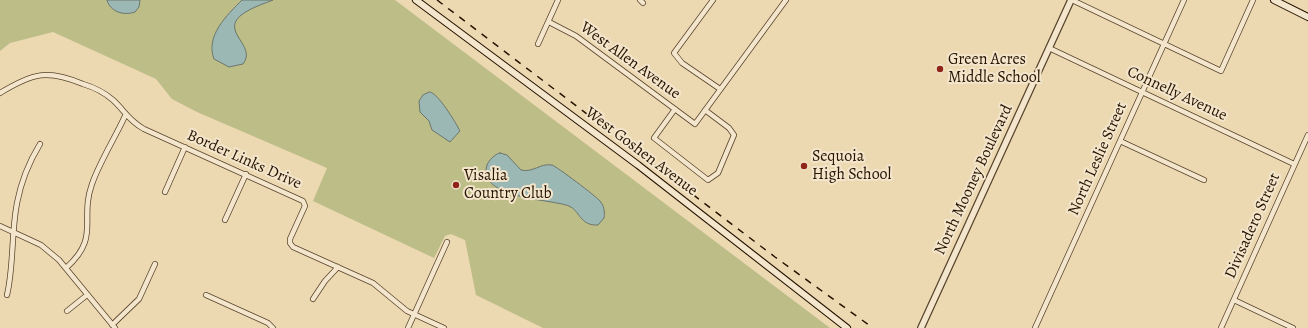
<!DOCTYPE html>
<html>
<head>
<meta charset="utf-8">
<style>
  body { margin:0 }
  canvas { display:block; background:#ecd8b1 }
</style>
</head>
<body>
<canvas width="1308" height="328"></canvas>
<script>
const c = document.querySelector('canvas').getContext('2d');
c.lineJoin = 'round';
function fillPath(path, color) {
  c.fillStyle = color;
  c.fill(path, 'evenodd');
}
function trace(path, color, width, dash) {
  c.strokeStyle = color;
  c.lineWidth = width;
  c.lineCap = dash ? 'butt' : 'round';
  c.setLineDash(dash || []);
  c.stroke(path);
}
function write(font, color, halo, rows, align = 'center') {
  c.font = font + ' Alegreya,serif';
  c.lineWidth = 4;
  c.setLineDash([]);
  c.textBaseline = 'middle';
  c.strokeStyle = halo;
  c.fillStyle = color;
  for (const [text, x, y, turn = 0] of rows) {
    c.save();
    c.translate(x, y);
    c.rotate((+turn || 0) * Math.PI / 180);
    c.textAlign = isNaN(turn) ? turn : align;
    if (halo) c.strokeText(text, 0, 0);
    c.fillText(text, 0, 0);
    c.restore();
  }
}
fillPath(new Path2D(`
  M0 0H395L830 328H543L476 295 465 240 451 234 445 236 434 258 313 201 327 168 197 112 172 99 156 79 53 32 10 43 0 51Z`), '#bdbd88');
const water = new Path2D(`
  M107 0H140L139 7 135 12C124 16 110 12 107 0Z
  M242 0H273C263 4 253 7 244 13 217 31 258 45 243 64L229 67 214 59C205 36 227 15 242 0Z
  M430 92C438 93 456 123 460 131L450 142 432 130 429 121 420 112 419 101 423 95Z
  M500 153 507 155 521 170C533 173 540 163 552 165 556 166 597 197 600 201 604 206 605 211 604 218L598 225C580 226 580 211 569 206 552 199 477 199 487 165 489 160 495 154 500 153Z`);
fillPath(water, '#9bb8b5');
trace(water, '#6c766d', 1);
const minor = new Path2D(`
  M640 0 643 3
  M713 0 674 53 682 63 720 89
  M1072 0 1221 71 1253 0
  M549 22 576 36 695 124 786 0
  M538 44 558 0
  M1049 48 1294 164
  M0 93C33 73 47 69 83 84 93 87 105 93 113 100 125 111 128 120 144 129L303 201 305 206 290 239V243L293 247 373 283 407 311 444 328
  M675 109 654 138 708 180 718 173 734 135 729 128 705 110
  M1120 141 1204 180
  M165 192 185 147
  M225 220 246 174
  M0 226 41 245 59 260 115 328
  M66 268C101 237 79 220 92 184 100 161 115 138 125 116
  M7 295C14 265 11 234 17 203 21 182 29 162 40 144
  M206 295 268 323 273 328
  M313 299 325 281 338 267
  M1234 300 1293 328
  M67 311 87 295
  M112 325 139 299 155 264
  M408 328 447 242
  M1035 328 1184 0
  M1221 328 1308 135`);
const tertiary = new Path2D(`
  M921 328 1071 0`);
const secondary = new Path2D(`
  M416 0 638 165 847 328
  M1274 0 1308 17`);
trace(minor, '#58442c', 6);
trace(tertiary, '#58442c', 8);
trace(secondary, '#261300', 8);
trace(minor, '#f3e6cc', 4.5);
trace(tertiary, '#f3e6cc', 5.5);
trace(secondary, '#f3e6cc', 6);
trace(new Path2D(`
  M437 0 775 257 873 328`), '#261300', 1.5, [7, 7]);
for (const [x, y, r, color] of [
  [940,69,4,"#8f2418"],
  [804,166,4,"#8f2418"],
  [456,185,4,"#8f2418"]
]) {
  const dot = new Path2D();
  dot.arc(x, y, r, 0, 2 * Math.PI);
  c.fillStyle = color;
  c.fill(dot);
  trace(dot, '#f3e6cc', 1.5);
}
write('16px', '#261300', '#f3e6cc', [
  ["Green Acres",948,60],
  ["Middle School",948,78],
  ["Sequoia",812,157],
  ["High School",812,175],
  ["Visalia",464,176],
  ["Country Club",464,194]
], 'left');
write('16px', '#261300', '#f3e6cc', [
  ["West Allen Avenue",630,61,36],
  ["Connelly Avenue",1177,94,25],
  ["West Goshen Avenue",641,152,37],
  ["North Leslie Street",1098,159,-66],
  ["Border Links Drive",244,160,24],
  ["North Mooney Boulevard",974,180,-65],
  ["Divisadero Street",1253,226,-66]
]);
</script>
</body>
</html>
